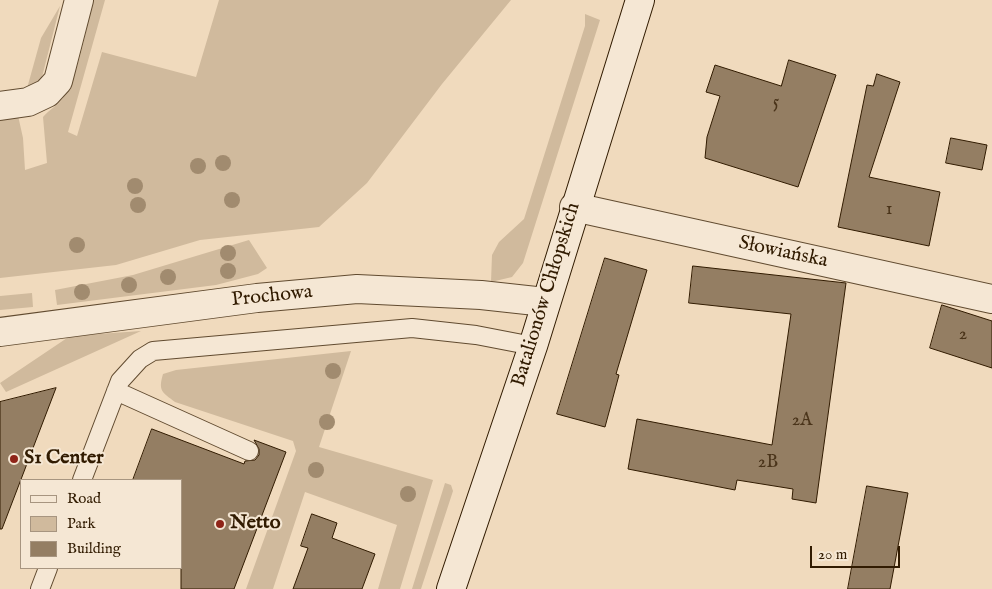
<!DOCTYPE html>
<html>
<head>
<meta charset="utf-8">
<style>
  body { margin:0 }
  #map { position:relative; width:992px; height:589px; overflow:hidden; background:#f0dabd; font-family:"IM FELL English",serif }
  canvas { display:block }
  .legend { position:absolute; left:20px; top:479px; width:162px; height:90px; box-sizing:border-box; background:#f5e7d4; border:1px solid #a79580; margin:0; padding:6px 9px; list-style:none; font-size:15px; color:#311b01 }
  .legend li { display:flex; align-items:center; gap:10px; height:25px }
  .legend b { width:25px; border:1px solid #a79580 }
  .scale { position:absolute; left:810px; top:546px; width:90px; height:22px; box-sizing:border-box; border:2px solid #311b01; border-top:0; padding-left:6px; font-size:15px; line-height:18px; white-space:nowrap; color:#311b01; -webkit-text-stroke:4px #f5e7d4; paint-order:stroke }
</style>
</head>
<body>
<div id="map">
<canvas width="992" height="589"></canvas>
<ul class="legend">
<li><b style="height:6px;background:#f5e7d4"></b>Road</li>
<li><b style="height:14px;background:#d0ba9d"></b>Park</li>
<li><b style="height:14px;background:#947e63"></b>Building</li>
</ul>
<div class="scale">20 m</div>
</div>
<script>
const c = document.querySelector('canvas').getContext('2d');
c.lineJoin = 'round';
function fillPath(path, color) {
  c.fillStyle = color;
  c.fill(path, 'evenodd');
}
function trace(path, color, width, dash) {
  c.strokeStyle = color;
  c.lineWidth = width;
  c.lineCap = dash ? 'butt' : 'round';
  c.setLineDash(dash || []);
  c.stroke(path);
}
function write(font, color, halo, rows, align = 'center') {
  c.font = font + ' "IM FELL English",serif';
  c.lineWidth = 4;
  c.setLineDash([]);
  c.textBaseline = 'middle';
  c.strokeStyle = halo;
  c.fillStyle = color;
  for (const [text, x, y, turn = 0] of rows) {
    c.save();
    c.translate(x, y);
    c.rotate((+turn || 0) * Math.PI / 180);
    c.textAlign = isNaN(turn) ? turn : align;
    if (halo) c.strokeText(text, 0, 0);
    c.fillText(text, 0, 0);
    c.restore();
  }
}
fillPath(new Path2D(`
  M93 0H105L68 132 77 136 102 52 196 77 219 0H511L442 84 367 183 319 227 200 240 116 265 0 278V113L17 111 23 138 25 170 47 163 43 117C49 110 58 105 63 98 78 78 87 26 93 0Z
  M60 6 40 85 26 92 41 38Z
  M585 14 600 20 523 263 512 277 491 282 492 255 499 242 524 219 585 26Z
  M249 240 267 268 258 274 216 285 57 305 55 290 133 275Z
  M32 293 33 307 0 310V296Z
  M141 331 6 392 0 383 70 336Z
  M351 351 319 447 433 480 400 589H378L397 525 305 492 273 589H246L296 451 293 441 175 402C162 392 158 391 163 374L176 370Z
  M445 483 451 485 453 491 421 589H412Z`), '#d0ba9d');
const building = new Path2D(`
  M789 60 836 75 798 187 705 158 707 137 720 96 706 92 715 65 781 86Z
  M877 74 900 82 869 177 940 192 929 246 838 227 867 85 873 86Z
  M951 138 987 145 982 170 946 163Z
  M605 258 647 270 616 374 619 375 605 427 557 414Z
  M693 266 846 283 816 503 792 499 793 489 737 480 735 490 628 469 637 419 772 445 791 314 689 303Z
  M942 305 992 321V368L930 348Z
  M56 388 2 529H0V402Z
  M152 429 244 464 245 461 255 460 259 455V449L254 440 286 452 234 589H181V480H133Z
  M867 486 908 493 890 589H848Z
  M312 514 337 523 332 538 375 554 362 589H293L308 548 301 546Z`);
fillPath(building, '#947e63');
trace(building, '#311b01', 1);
const lane = new Path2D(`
  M116 391 249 451
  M82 480 120 381 140 359 153 351 412 328 476 335 533 346
  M40 589 48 568`);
const street = new Path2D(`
  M0 106 28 102 47 93 58 81 79 0
  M574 207 992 299
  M0 332 257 298 357 289 481 295 545 302`);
const secondary = new Path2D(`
  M451 589 533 346 640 0`);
trace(lane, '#614b30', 20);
trace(street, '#614b30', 30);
trace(secondary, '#311b01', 30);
trace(lane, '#f5e7d4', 18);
trace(street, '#f5e7d4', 28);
trace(secondary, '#f5e7d4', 28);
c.fillStyle = '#a18b6f';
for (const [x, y] of [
  [223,163],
  [198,166],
  [135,186],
  [232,200],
  [138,205],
  [77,245],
  [228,253],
  [228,271],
  [168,277],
  [129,285],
  [82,292],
  [333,371],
  [327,422],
  [316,470],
  [408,494]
]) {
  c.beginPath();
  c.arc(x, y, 8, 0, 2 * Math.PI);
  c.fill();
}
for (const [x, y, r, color] of [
  [14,459,5,"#8f2418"],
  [220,524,5,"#8f2418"]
]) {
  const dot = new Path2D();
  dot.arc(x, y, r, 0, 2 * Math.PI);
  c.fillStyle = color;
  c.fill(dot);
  trace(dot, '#f5e7d4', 2);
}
write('18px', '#4a341a', null, [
  ["5",776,103],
  ["1",889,210],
  ["2",963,335],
  ["2A",802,421],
  ["2B",768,463]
]);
write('20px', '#311b01', '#f5e7d4', [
  ["Słowiańska",783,253,12],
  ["Batalionów Chłopskich",547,295,-73],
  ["Prochowa",272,297,-6]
]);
write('bold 20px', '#311b01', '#f5e7d4', [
  ["S1 Center",24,459],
  ["Netto",230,524]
], 'left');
</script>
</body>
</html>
